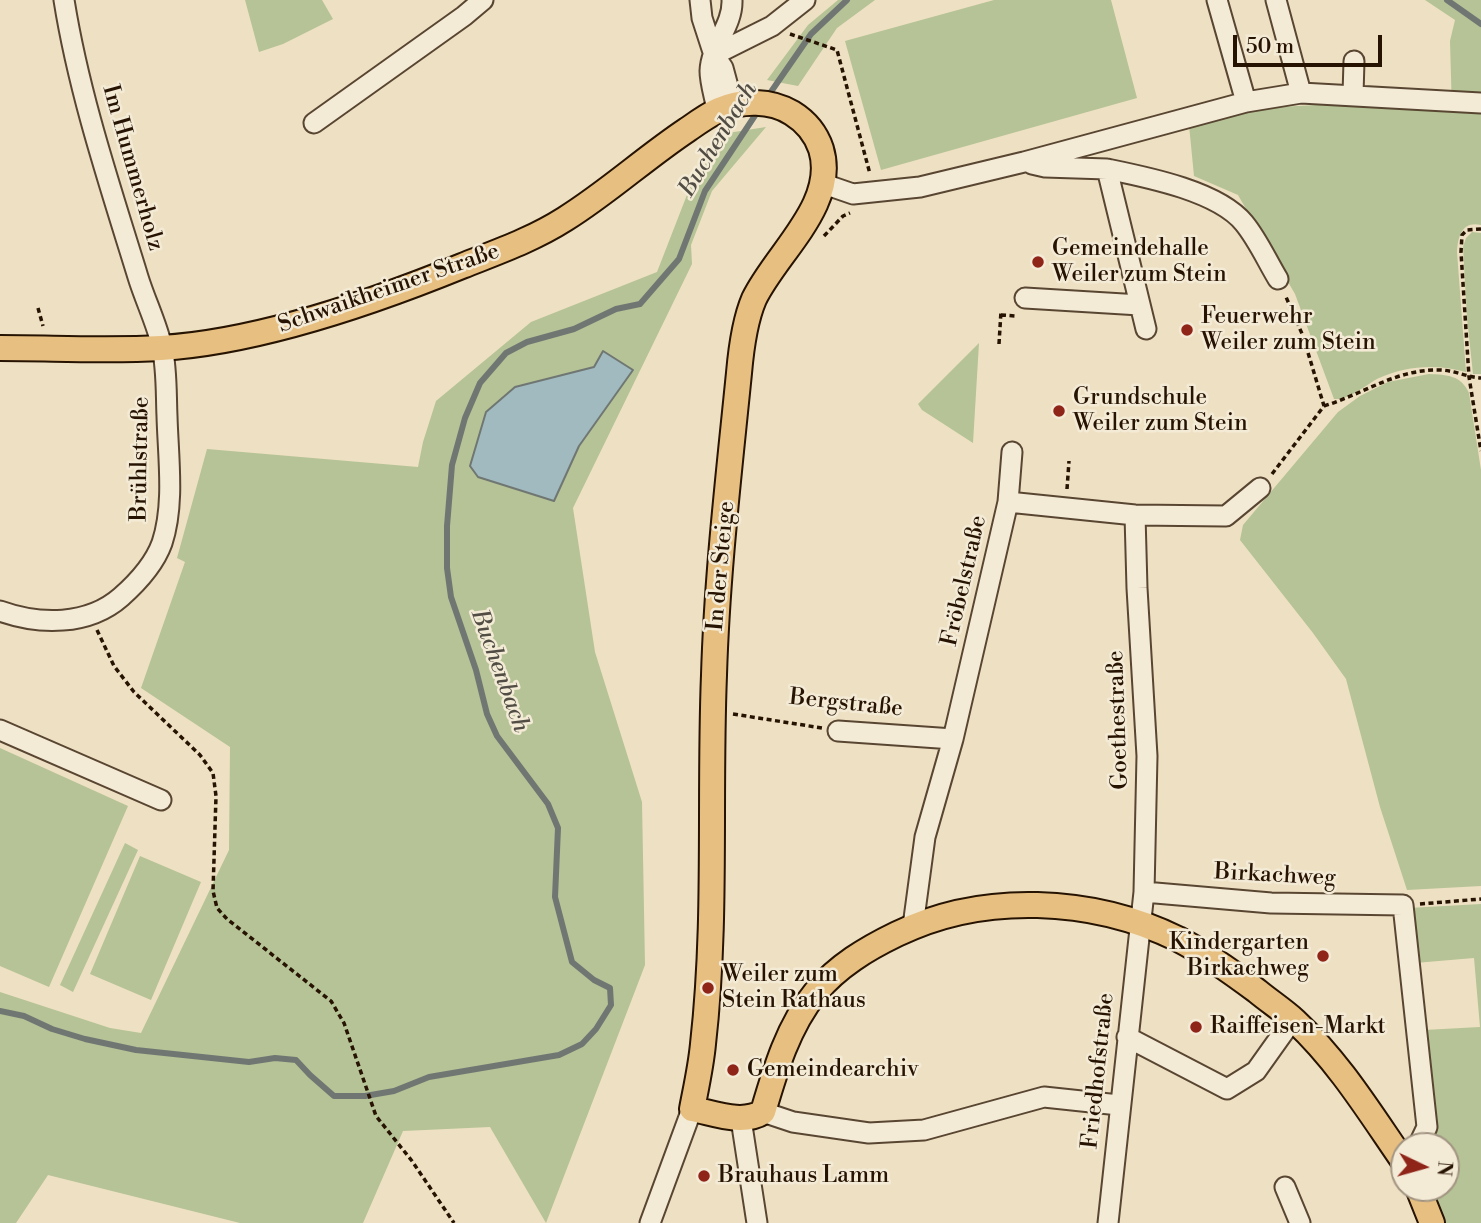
<!DOCTYPE html>
<html>
<head>
<meta charset="utf-8">
<style>
  body { margin:0 }
  #map { position:relative; width:1481px; height:1223px; overflow:hidden; background:#eee0c2; font-family:"Libre Bodoni",serif }
  canvas { display:block }
  .north { position:absolute; left:1390px; top:1132px; width:70px; height:70px; box-sizing:border-box; background:#f4ebd7; border:2px solid #a29582; border-radius:50%; rotate:95deg; font-size:19px; font-weight:700; line-height:28px; text-align:center; color:#271302 }
  .north::after { content:''; display:block; margin:auto; width:24px; height:32px; background:#8f2418; clip-path:polygon(50% 0,100% 100%,50% 72%,0 100%) }
  .scale { position:absolute; left:1233px; top:35px; width:149px; height:32px; box-sizing:border-box; border:4px solid #271302; border-top:0; padding-left:9px; font-size:21px; line-height:24px; white-space:nowrap; color:#271302; -webkit-text-stroke:5px #f4ebd7; paint-order:stroke }
</style>
</head>
<body>
<div id="map">
<canvas width="1481" height="1223"></canvas>
<div class="north">N</div>
<div class="scale">50 m</div>
</div>
<script>
const c = document.querySelector('canvas').getContext('2d');
c.lineJoin = 'round';
function fillPath(path, color) {
  c.fillStyle = color;
  c.fill(path, 'evenodd');
}
function trace(path, color, width, dash) {
  c.strokeStyle = color;
  c.lineWidth = width;
  c.lineCap = dash ? 'butt' : 'round';
  c.setLineDash(dash || []);
  c.stroke(path);
}
function write(font, color, halo, rows, align = 'center') {
  c.font = font + ' "Libre Bodoni",serif';
  c.lineWidth = 5;
  c.setLineDash([]);
  c.textBaseline = 'middle';
  c.strokeStyle = halo;
  c.fillStyle = color;
  for (const [text, x, y, turn = 0] of rows) {
    c.save();
    c.translate(x, y);
    c.rotate((+turn || 0) * Math.PI / 180);
    c.textAlign = isNaN(turn) ? turn : align;
    if (halo) c.strokeText(text, 0, 0);
    c.fillText(text, 0, 0);
    c.restore();
  }
}
fillPath(new Path2D(`
  M245 0H322L333 19 283 44 259 52Z
  M838 0H875L837 28 798 86 767 80 808 25Z
  M994 0H1111L1137 98 881 170 845 41Z
  M1425 0H1481V225C1462 221 1458 236 1457 252L1466 372C1438 364 1407 365 1379 378 1365 385 1350 400 1334 399L1295 294 1238 195 1194 176 1189 125 1259 108 1336 104 1452 112 1450 41 1455 20Z
  M766 127 712 191 691 245 692 264 573 508 595 652 642 802 645 965 546 1223 490 1127 403 1131 363 1223H240L48 1175 16 1223H0V992L110 1028 141 1033 229 850 230 747 141 688 185 562 177 558 207 449 418 467 423 442 436 401 531 322 657 272 692 182 728 133ZM594 367 632 370 579 446 554 501 515 387Z
  M1472 232 1481 233V374H1473L1467 318 1463 247 1466 238Z
  M979 343 973 443 922 410 918 404Z
  M1429 374C1447 375 1461 375 1469 393L1481 470V886L1407 890 1380 807 1346 679 1313 633 1240 540 1243 525 1338 412 1360 396 1388 382Z
  M0 748 128 806 49 987 0 966Z
  M125 843 138 850 73 992 60 985Z
  M140 856 201 882 151 1000 90 974Z
  M1481 904V1223H1444L1430 1188H1446V1146H1430L1433 1130 1424 1030 1480 1027 1474 958 1415 963 1409 908Z`), '#b5c396');
const water = new Path2D(`
  M603 351 633 370 579 446 554 501 478 477 470 466 486 412 515 387 594 367Z`);
fillPath(water, '#a0babf');
trace(water, '#707773', 2);
trace(new Path2D(`
  M1447 0 1481 24
  M766 99 811 34 847 0
  M0 1011 24 1016 52 1029 85 1039 136 1050 249 1062 275 1058 296 1060 310 1075 334 1096H365L394 1091 429 1077 559 1055 582 1044 596 1029 611 1005 610 988 594 980 572 962 555 897 558 828 548 804 497 736 487 714 476 670 451 597 447 568V526L452 465 465 418 480 383 506 353 527 342 574 329 616 309 640 304 679 259 705 191 758 111`), '#707773', 6);
const minor = new Path2D(`
  M700 0 702 18 714 55 723 68 733 105
  M1217 0 1246 102
  M1276 0 1301 93
  M714 55 772 26 805 0
  M1353 95 1354 61
  M717 110C715 98 710 83 710 71 711 45 733 26 732 0
  M314 123 464 16 483 0
  M1032 164 1045 167 1107 169 1146 329
  M1107 169C1146 177 1218 191 1244 223 1258 240 1267 261 1278 279
  M824 184 853 194 920 187 1024 162 1246 102 1301 93 1481 103
  M1025 298 1140 305
  M1008 502 1135 515 1226 516 1260 488
  M0 611C39 625 88 626 121 597 138 582 154 565 162 543 175 504 168 456 167 416 166 394 167 369 162 347 157 324 145 300 138 277 110 186 79 94 64 0
  M0 730 161 800
  M838 731 953 739
  M1144 892 1271 903 1403 905 1427 1127 1418 1146
  M913 926 925 837 953 739 1008 502 1012 452
  M1127 1037 1227 1089 1256 1071 1293 1019
  M763 1112 793 1122 869 1133 924 1130 1044 1097 1119 1105
  M741 1119 757 1223
  M1285 1187 1300 1223
  M650 1223 692 1109
  M1108 1223 1144 892 1147 756 1137 588 1135 515`);
const major = new Path2D(`
  M0 348C53 348 108 351 161 348 259 342 371 303 462 266 497 252 532 240 565 219 607 193 645 158 687 130 697 123 708 115 719 110 742 100 771 100 792 113 805 121 816 134 821 149 838 204 776 253 754 299 745 320 741 350 739 373 729 473 717 574 714 675 709 798 717 921 703 1044 701 1066 696 1088 692 1109 714 1113 742 1125 763 1112 775 1071 788 1026 816 992 838 966 866 949 897 934 983 892 1092 897 1178 939 1205 953 1233 973 1257 991 1269 1001 1283 1010 1295 1021 1339 1062 1370 1113 1404 1162
  M1418 1188 1432 1223`);
trace(minor, '#594632', 23);
trace(major, '#271302', 28);
trace(new Path2D(`
  M790 34 837 50 870 174
  M1481 229 1467 230 1462 235 1461 252 1469 377 1481 451
  M824 236 843 216 850 213
  M38 308 43 326
  M1001 315 1015 316
  M999 344 1001 311
  M1324 406C1363 394 1397 369 1439 370 1454 370 1466 377 1481 378
  M1272 474 1324 406 1303 336 1286 297
  M1067 489 1069 461
  M97 630 114 666 134 692 200 755 213 773 216 796 213 891 217 908 227 919 331 1001 344 1023 376 1116 412 1161 454 1223
  M733 714 822 728
  M1420 904 1481 899`), '#271302', 3.5, [5, 3.5]);
trace(minor, '#f4ebd7', 19);
trace(major, '#e7c081', 24);
for (const [x, y, r, color] of [
  [1038,262,7,"#8f2418"],
  [1187,330,7,"#8f2418"],
  [1059,411,7,"#8f2418"],
  [1323,956,7,"#8f2418"],
  [708,988,7,"#8f2418"],
  [1196,1027,7,"#8f2418"],
  [733,1070,7,"#8f2418"],
  [704,1176,7,"#8f2418"]
]) {
  const dot = new Path2D();
  dot.arc(x, y, r, 0, 2 * Math.PI);
  c.fillStyle = color;
  c.fill(dot);
  trace(dot, '#f4ebd7', 2.5);
}
write('23px', '#271302', '#f4ebd7', [
  ["Im Hummerholz",132,168,74],
  ["Schwaikheimer Straße",389,289,-19],
  ["Brühlstraße",141,459,-89],
  ["In der Steige",722,566,-85],
  ["Fröbelstraße",965,581,-77],
  ["Bergstraße",846,704,6],
  ["Goethestraße",1119,720,-92],
  ["Birkachweg",1275,876,3],
  ["Friedhofstraße",1099,1071,-84]
]);
write('23px', '#271302', '#f4ebd7', [
  ["Gemeindehalle",1052,249],
  ["Weiler zum Stein",1052,275],
  ["Feuerwehr",1201,317],
  ["Weiler zum Stein",1201,343],
  ["Grundschule",1073,398],
  ["Weiler zum Stein",1073,424],
  ["Kindergarten",1309,943,"right"],
  ["Birkachweg",1309,969,"right"],
  ["Weiler zum",722,975],
  ["Stein Rathaus",722,1001],
  ["Raiffeisen-Markt",1210,1027],
  ["Gemeindearchiv",747,1070],
  ["Brauhaus Lamm",718,1176]
], 'left');
write('italic 24px', '#514d44', '#f4ebd7', [
  ["Buchenbach",719,140,-59],
  ["Buchenbach",499,671,70]
]);
</script>
</body>
</html>
